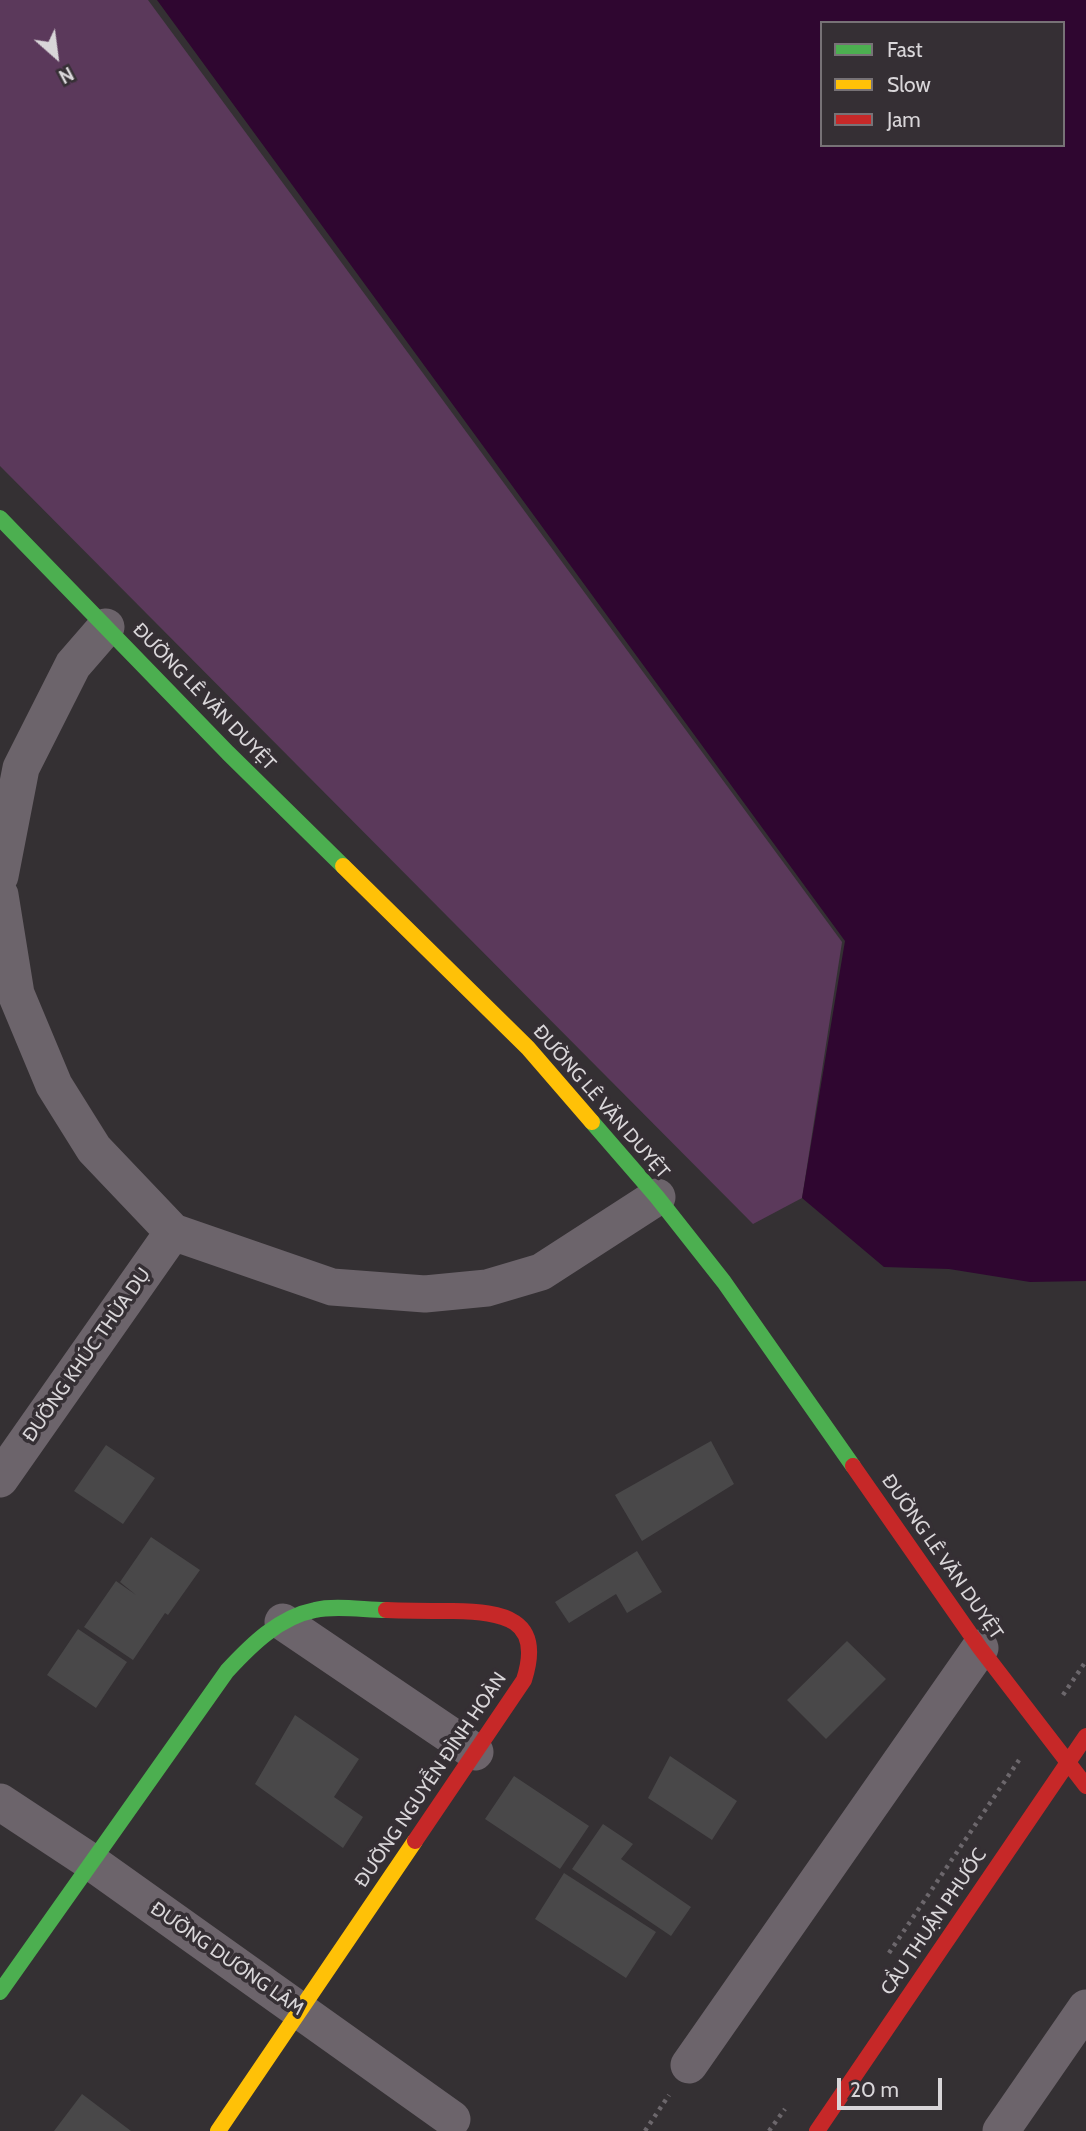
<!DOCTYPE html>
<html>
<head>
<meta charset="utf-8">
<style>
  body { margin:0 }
  #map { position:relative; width:1086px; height:2131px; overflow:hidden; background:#343033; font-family:Cabin,sans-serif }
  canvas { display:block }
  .legend { position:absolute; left:820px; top:21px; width:245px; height:126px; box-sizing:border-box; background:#352f34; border:2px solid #777276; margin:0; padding:9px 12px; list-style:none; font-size:21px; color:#d9d6d9 }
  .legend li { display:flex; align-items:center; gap:14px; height:35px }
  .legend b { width:35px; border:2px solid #777276 }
  .north { position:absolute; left:21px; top:21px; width:70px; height:70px; -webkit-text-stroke:5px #352f34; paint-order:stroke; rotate:152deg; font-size:19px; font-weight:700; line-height:28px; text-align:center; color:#d9d6d9 }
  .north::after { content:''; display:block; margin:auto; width:24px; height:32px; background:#d9d6d9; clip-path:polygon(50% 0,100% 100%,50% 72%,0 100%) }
  .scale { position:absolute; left:837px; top:2078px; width:105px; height:32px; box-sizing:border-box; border:4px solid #d9d6d9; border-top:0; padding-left:9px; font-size:21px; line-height:24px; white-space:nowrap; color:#d9d6d9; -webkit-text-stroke:5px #352f34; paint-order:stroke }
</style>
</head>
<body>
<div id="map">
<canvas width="1086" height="2131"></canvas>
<ul class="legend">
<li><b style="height:9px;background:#4caf50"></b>Fast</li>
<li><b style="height:9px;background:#ffc107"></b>Slow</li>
<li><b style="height:9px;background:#c62828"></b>Jam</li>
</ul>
<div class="north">N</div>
<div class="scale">20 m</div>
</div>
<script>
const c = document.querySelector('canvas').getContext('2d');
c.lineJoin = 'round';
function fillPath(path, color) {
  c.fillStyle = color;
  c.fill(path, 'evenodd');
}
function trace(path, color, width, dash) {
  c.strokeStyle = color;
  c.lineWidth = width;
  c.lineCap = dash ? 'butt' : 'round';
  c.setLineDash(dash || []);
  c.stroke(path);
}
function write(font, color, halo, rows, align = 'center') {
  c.font = font + ' Cabin,sans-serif';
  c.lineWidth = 7;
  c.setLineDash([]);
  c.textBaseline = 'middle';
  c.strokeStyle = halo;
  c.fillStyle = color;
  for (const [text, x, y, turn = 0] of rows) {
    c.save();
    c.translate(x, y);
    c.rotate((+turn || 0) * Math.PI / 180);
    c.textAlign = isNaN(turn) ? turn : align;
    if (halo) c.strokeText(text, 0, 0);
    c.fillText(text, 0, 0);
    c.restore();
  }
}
fillPath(new Path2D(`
  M0 0H148L842 942 802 1198 753 1224 0 466Z`), '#5b395b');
fillPath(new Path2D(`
  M157 0H1086V1281L1030 1282 949 1269 884 1267 802 1198 845 941ZM822 23H1063V145H822Z`), '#2f0630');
fillPath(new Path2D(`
  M711 1441 734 1484 642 1541 615 1495Z
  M106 1445 155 1478 123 1524 74 1491Z
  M151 1537 200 1570 168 1615 165 1613 133 1660 84 1627 116 1581 136 1595 120 1582Z
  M637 1551 662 1592 627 1613 616 1594 569 1623 555 1602Z
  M78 1629 127 1662 96 1708 47 1675Z
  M847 1641 886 1679 826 1739 787 1700Z
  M295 1715 359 1759 334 1797 363 1817 343 1848 255 1784Z
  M670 1756 737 1801 712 1840 648 1798Z
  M514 1776 589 1826 560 1869 485 1819Z
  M603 1824 633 1844 621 1859 691 1907 671 1936 572 1869Z
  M564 1873 656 1932 626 1978 535 1919Z
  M82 2094 131 2131H54Z`), '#494849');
trace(new Path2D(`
  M1063 1695 1086 1661
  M889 1953 1019 1760
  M645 2131 669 2095
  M769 2131 785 2109`), '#6c676c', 4.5, [3.5, 5]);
trace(new Path2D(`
  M0 876 21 768 73 665 106 627
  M0 895 16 994 54 1085 94 1149 173 1232 332 1287 425 1294 487 1288 541 1272 657 1197
  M0 1479 173 1232
  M283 1622 475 1752
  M0 1802 91 1862 452 2119
  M689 2065 980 1648
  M1001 2131 1086 2008`), '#6c646b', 37);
trace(new Path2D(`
  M0 518 228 753 343 866
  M592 1122 657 1197 724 1282 853 1466
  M0 1992 227 1671C251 1645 279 1617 315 1610 335 1605 365 1610 386 1610`), '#4caf50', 16);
trace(new Path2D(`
  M343 866 528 1048 592 1122
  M218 2131 415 1841`), '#ffc107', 16);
trace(new Path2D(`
  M853 1466 980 1648 1086 1786
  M386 1610C409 1611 431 1611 453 1611 503 1612 544 1618 524 1680L415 1841
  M817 2131 1086 1736`), '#c62828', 16);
write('19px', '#d9d6d9', '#352f34', [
  ["ĐƯỜNG LÊ VĂN DUYỆT",204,697,46],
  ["ĐƯỜNG LÊ VĂN DUYỆT",601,1102,49],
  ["ĐƯỜNG KHÚC THỪA DỤ",87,1355,-55],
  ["ĐƯỜNG LÊ VĂN DUYỆT",942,1557,55],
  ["ĐƯỜNG NGUYỄN ĐÌNH HOÀN",431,1780,-56],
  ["CẦU THUẬN PHƯỚC",934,1922,-56],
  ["ĐƯỜNG DƯƠNG LÂM",227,1959,35]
]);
</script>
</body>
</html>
